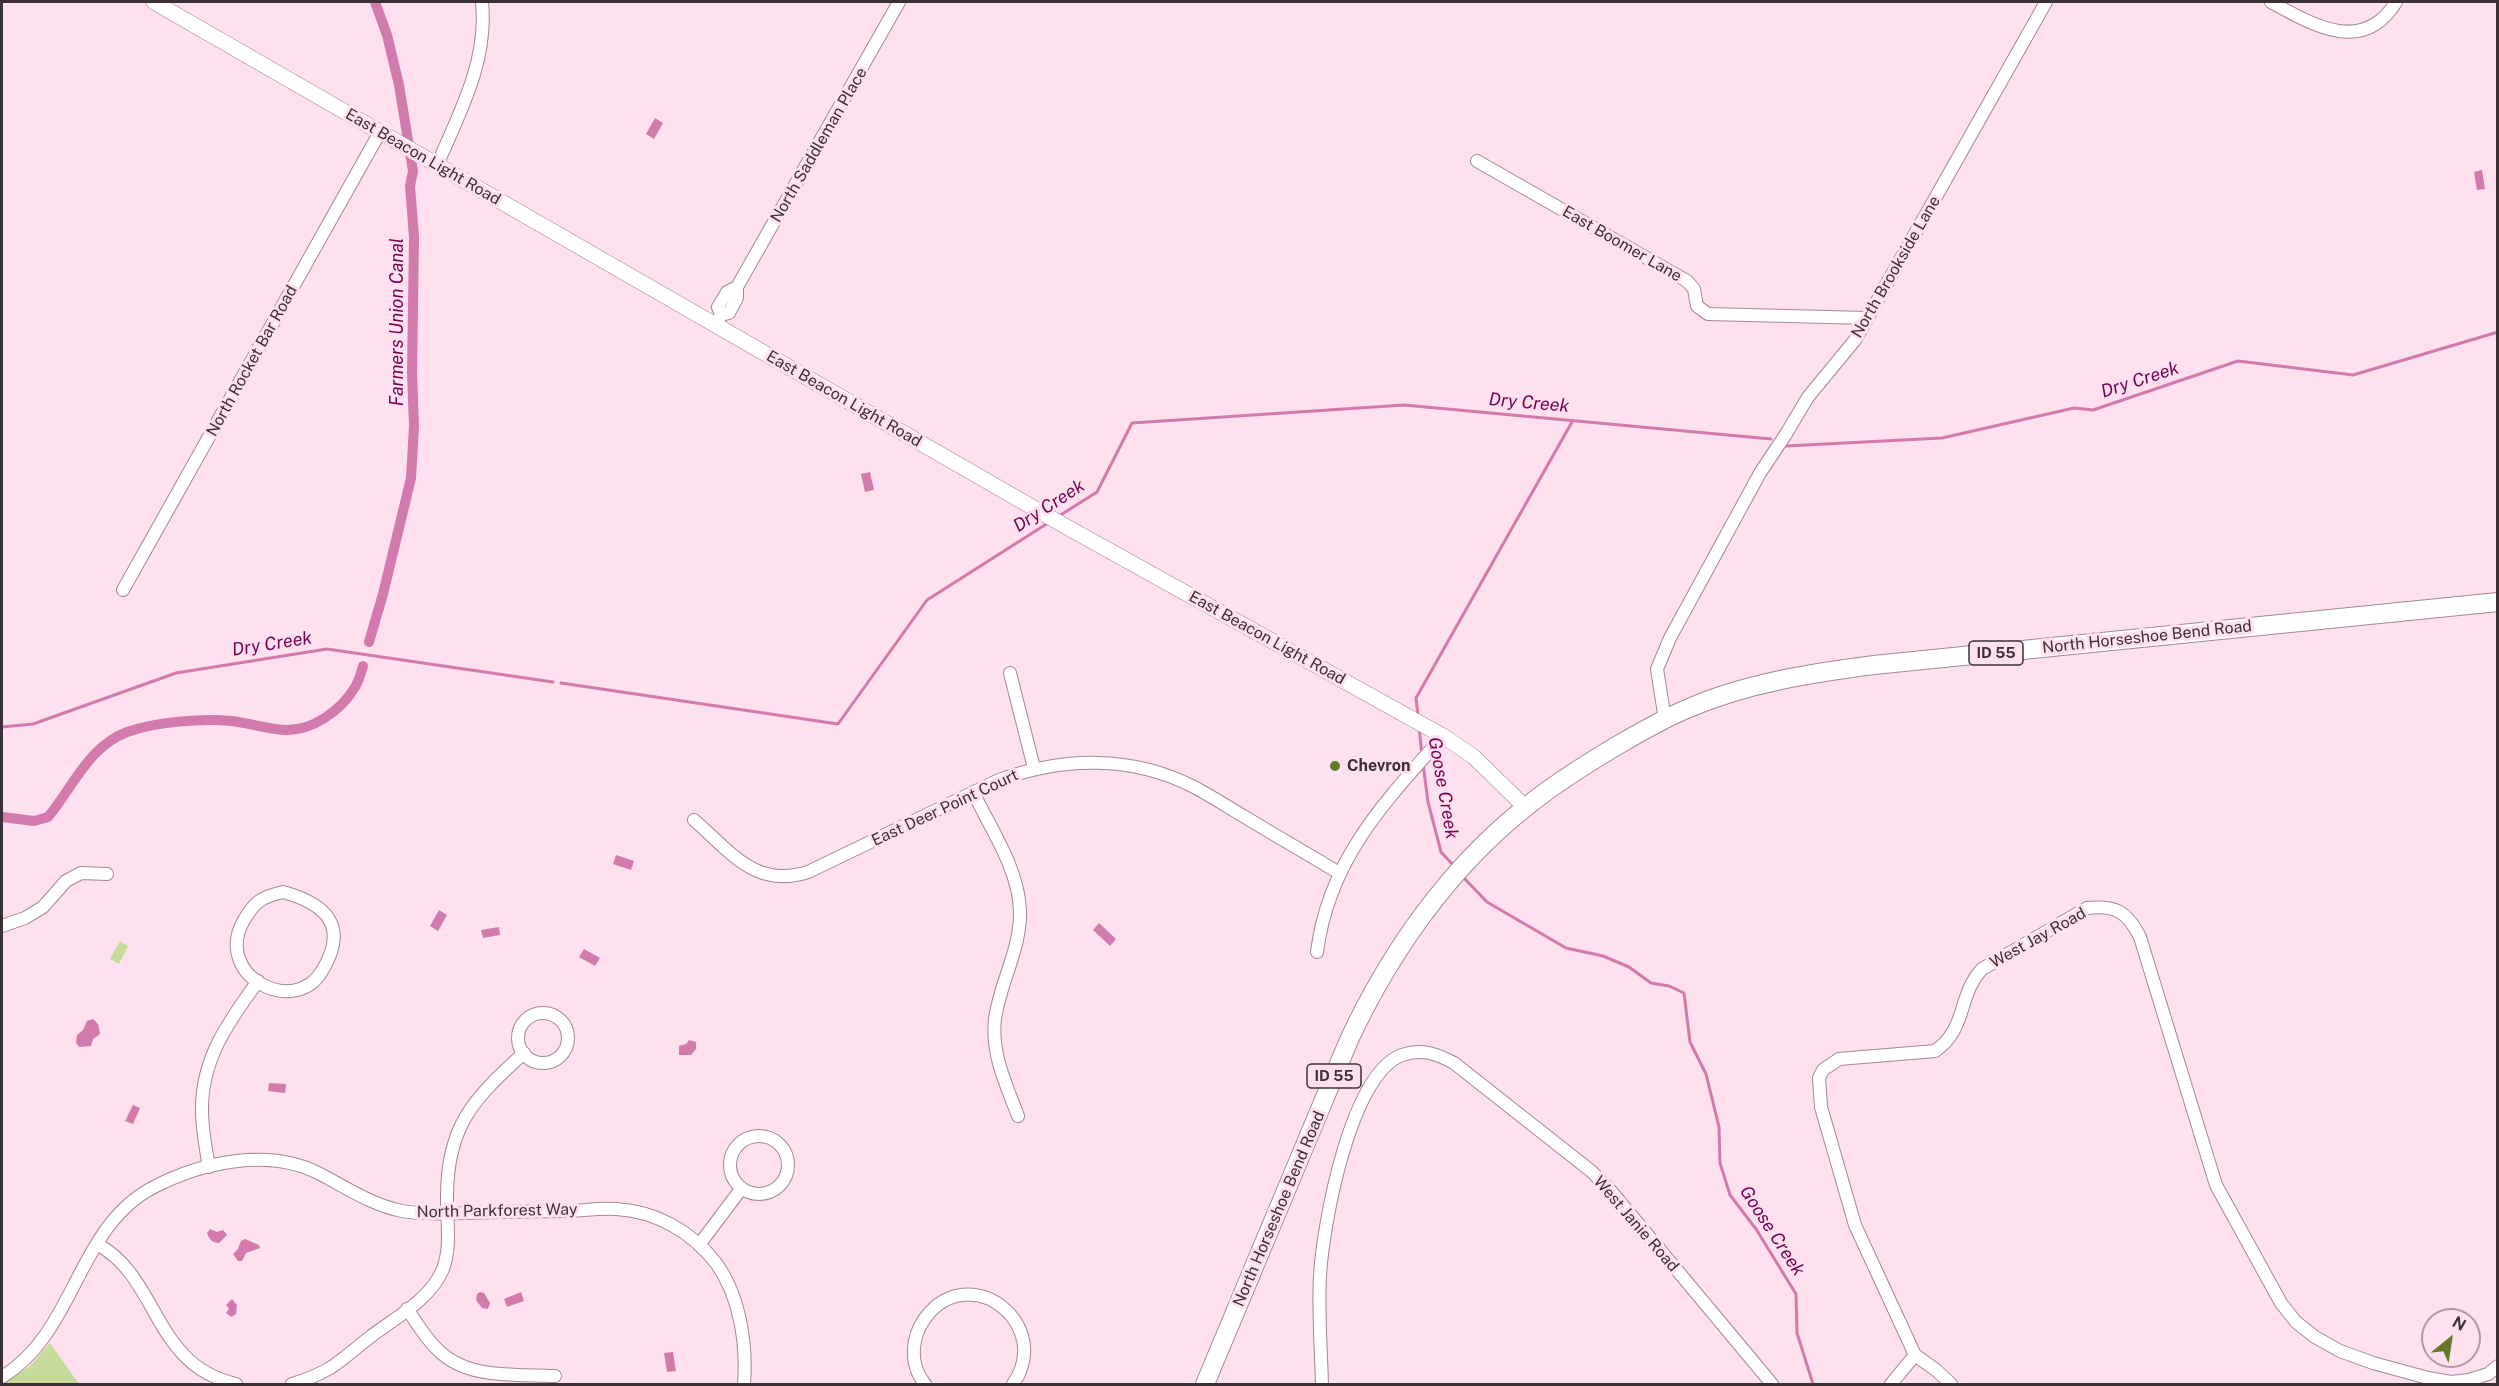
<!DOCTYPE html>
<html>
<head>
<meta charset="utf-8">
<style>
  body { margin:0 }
  #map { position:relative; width:2499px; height:1386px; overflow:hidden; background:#ffe0ef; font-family:"Public Sans",sans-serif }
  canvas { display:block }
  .frame { position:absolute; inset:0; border:3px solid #3b3036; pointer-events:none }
  .north { position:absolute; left:2421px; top:1308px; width:60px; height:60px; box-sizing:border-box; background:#ffe0ef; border:2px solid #b19aa5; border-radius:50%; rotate:30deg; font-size:16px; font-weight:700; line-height:24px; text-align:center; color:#3b3036 }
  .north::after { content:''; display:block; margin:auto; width:21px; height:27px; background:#647929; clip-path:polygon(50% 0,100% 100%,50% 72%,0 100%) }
</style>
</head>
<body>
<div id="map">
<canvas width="2499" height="1386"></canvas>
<div class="frame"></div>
<div class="north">N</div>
</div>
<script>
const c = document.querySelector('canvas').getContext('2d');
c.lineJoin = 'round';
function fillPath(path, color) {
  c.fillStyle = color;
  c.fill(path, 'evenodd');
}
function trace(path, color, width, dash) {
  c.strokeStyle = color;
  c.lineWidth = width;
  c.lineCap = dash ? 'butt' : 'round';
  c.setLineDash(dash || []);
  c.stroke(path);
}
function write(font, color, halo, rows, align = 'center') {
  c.font = font + ' "Public Sans",sans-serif';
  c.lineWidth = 6;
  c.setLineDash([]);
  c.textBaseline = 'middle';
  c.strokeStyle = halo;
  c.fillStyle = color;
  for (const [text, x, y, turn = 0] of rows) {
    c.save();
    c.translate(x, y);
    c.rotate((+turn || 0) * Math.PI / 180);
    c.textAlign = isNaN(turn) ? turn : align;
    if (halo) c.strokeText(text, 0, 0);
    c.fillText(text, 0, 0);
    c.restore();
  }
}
fillPath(new Path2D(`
  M120 941 128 946 119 964 110 959Z
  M50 1343 79 1384H3L30 1366Z`), '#c6db99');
fillPath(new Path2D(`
  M655 118 663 123 654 139 646 134Z
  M2482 170 2485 189 2477 190 2474 172Z
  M870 472 874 490 865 492 861 474Z
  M616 855 634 861 631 870 613 864Z
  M439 910 447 915 438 931 430 926Z
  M1099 923 1116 939 1110 946 1093 930Z
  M499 927 500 935 483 938 481 930Z
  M584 949 600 958 595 966 579 957Z
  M93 1019 98 1024 100 1034 93 1039 91 1046 79 1047 76 1043 77 1035 83 1030 87 1021Z
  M689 1040 696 1042V1049L691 1055H679V1046L686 1044Z
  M269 1083 286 1084 285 1093 268 1091Z
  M133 1105 140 1108 133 1124 125 1121Z
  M210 1229 217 1232 223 1230 227 1235 219 1243C212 1243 209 1239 207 1233Z
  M245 1239 259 1245 260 1248 246 1253 242 1261H238L233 1254 238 1249 241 1241Z
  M480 1292 484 1293 490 1303 488 1309 482 1308 476 1300 477 1294Z
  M521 1292 524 1301 507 1307 504 1299Z
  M232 1299 237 1305 236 1314 231 1317 226 1313 229 1309 226 1305Z
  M673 1352 676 1371 667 1372 664 1353Z`), '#d37aac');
trace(new Path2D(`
  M1786 446 1942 438 2074 408 2093 410 2238 361 2353 375 2498 332
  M1059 516 1097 492 1132 423 1404 405 1771 439
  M561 683 838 724 927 600 1048 523
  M1418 716 1416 698 1572 422
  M2 727 33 724 176 673 327 649 553 682
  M1419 728 1422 755
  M1423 764 1428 802 1441 852 1455 867
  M1463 877 1487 902 1566 948 1603 956 1629 967 1651 983 1669 986 1684 993 1690 1042 1706 1074 1719 1127 1720 1163 1730 1195 1756 1229 1796 1294 1797 1333 1813 1384`), '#d37aac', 3);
trace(new Path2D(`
  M369 642 383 594 411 478 414 426 412 373 414 237 410 186 413 171 399 85 387 35 375 2
  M2 817 34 821 48 817C73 787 88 747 127 732 156 722 201 718 231 721 249 723 266 729 285 730 312 731 341 711 355 687 359 681 361 673 363 666`), '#d37aac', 10);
const minor = new Path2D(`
  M2271 2C2311 24 2363 56 2396 2
  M1477 161 1687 281 1694 289 1697 306 1708 314 1867 318
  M437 165C460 112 488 61 482 2
  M737 287 899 2
  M716 325 721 315 729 313 737 298V287L727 292 718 307 721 315
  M123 590 380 132
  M1010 673 1034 768
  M1665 720 1657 669 1670 638 1760 473 1786 434 1808 397 1855 340 2046 2
  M973 792C991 829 1019 870 1020 911 1021 949 1000 982 995 1019 991 1054 1006 1084 1018 1116
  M694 820C730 851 755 889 808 872L999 780C1063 757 1132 755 1194 787 1211 796 1228 807 1245 817 1276 836 1308 854 1339 873
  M283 892C327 904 349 927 322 971 294 1018 212 975 244 920 255 901 262 897 283 892Z
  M2 926 25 918 43 907 66 881 81 873 107 874
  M1317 952C1329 859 1384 803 1443 736
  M518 1038a25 25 0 1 1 50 0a25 25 0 1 1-50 0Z
  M730 1165a29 29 0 1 1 58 0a29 29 0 1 1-58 0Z
  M209 1167C206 1149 202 1130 202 1111 201 1059 229 1021 258 981
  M97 1244C160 1278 152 1365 236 1384
  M699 1245 741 1189
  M407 1309C417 1323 426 1339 438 1350 468 1380 517 1374 555 1376
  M1915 1355 1855 1225 1821 1107 1819 1078 1823 1070 1839 1059 1935 1051C1968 1028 1957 996 1982 969L2087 908C2115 905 2127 911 2140 937L2216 1185 2281 1303 2296 1322 2315 1337 2340 1351 2373 1363 2428 1378 2451 1382 2469 1380 2488 1374 2498 1366
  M1915 1355 1936 1370 1951 1384
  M2 1377C77 1331 76 1227 154 1187 202 1162 268 1148 318 1173 346 1187 371 1205 402 1211 423 1215 444 1213 465 1213 501 1212 537 1211 572 1211 587 1210 602 1208 616 1209 656 1211 692 1232 716 1263 740 1296 747 1344 744 1384
  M292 1384C306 1380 318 1375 330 1368 344 1359 357 1347 370 1337 395 1318 431 1299 443 1269 451 1248 447 1223 447 1201 446 1127 472 1100 524 1053
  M925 1384C915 1372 912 1356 915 1341 917 1330 922 1321 930 1312 976 1263 1053 1327 1013 1384
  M1322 1384C1321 1348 1318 1311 1320 1275 1323 1225 1350 1074 1402 1055 1422 1048 1437 1054 1454 1063L1591 1171 1611 1191 1772 1384
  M1891 1384 1915 1355`);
const major = new Path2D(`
  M154 2 1065 526 1443 736 1474 757 1525 807`);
const highway = new Path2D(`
  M1205 1384 1349 1040C1390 952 1449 868 1526 807 1553 785 1583 766 1613 748 1637 734 1662 719 1689 708 1747 683 1812 673 1874 665L2498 602`);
trace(minor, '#a38795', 14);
trace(major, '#a38795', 16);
trace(highway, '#a38795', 20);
trace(minor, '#fff', 12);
trace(major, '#fff', 15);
trace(highway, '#fff', 18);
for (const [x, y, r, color] of [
  [1335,766,6,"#647929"]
]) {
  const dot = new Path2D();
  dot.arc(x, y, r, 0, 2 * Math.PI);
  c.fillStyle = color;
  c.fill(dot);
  trace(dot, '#ffe0ef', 2);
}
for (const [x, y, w] of [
  [1996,653,54],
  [1334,1076,54]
]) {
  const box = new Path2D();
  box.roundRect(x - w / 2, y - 12, w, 24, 4.5);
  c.fillStyle = '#ffe0ef';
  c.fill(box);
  trace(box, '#3b3036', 1.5);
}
write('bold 15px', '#3b3036', null, [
  ["ID 55",1996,653],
  ["ID 55",1334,1076]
]);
write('16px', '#3b3036', '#ffe0ef', [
  ["North Saddleman Place",819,145,-60],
  ["East Beacon Light Road",423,157,30],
  ["East Boomer Lane",1622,244,30],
  ["North Brookside Lane",1896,267,-60],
  ["North Rocket Bar Road",252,361,-61],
  ["East Beacon Light Road",844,399,30],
  ["North Horseshoe Bend Road",2147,637,-6],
  ["East Beacon Light Road",1267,638,29],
  ["East Deer Point Court",945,808,-25],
  ["West Jay Road",2038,938,-29],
  ["North Horseshoe Bend Road",1279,1209,-67],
  ["North Parkforest Way",497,1211,-1],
  ["West Janie Road",1636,1224,49]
]);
write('bold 16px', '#3b3036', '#ffe0ef', [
  ["Chevron",1347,766]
], 'left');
write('italic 18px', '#740151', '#ffe0ef', [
  ["Farmers Union Canal",397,322,-90],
  ["Dry Creek",2140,380,-18],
  ["Dry Creek",1529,403,5],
  ["Dry Creek",1049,506,-33],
  ["Dry Creek",272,644,-9],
  ["Goose Creek",1443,788,80],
  ["Goose Creek",1772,1231,57]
]);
</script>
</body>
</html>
